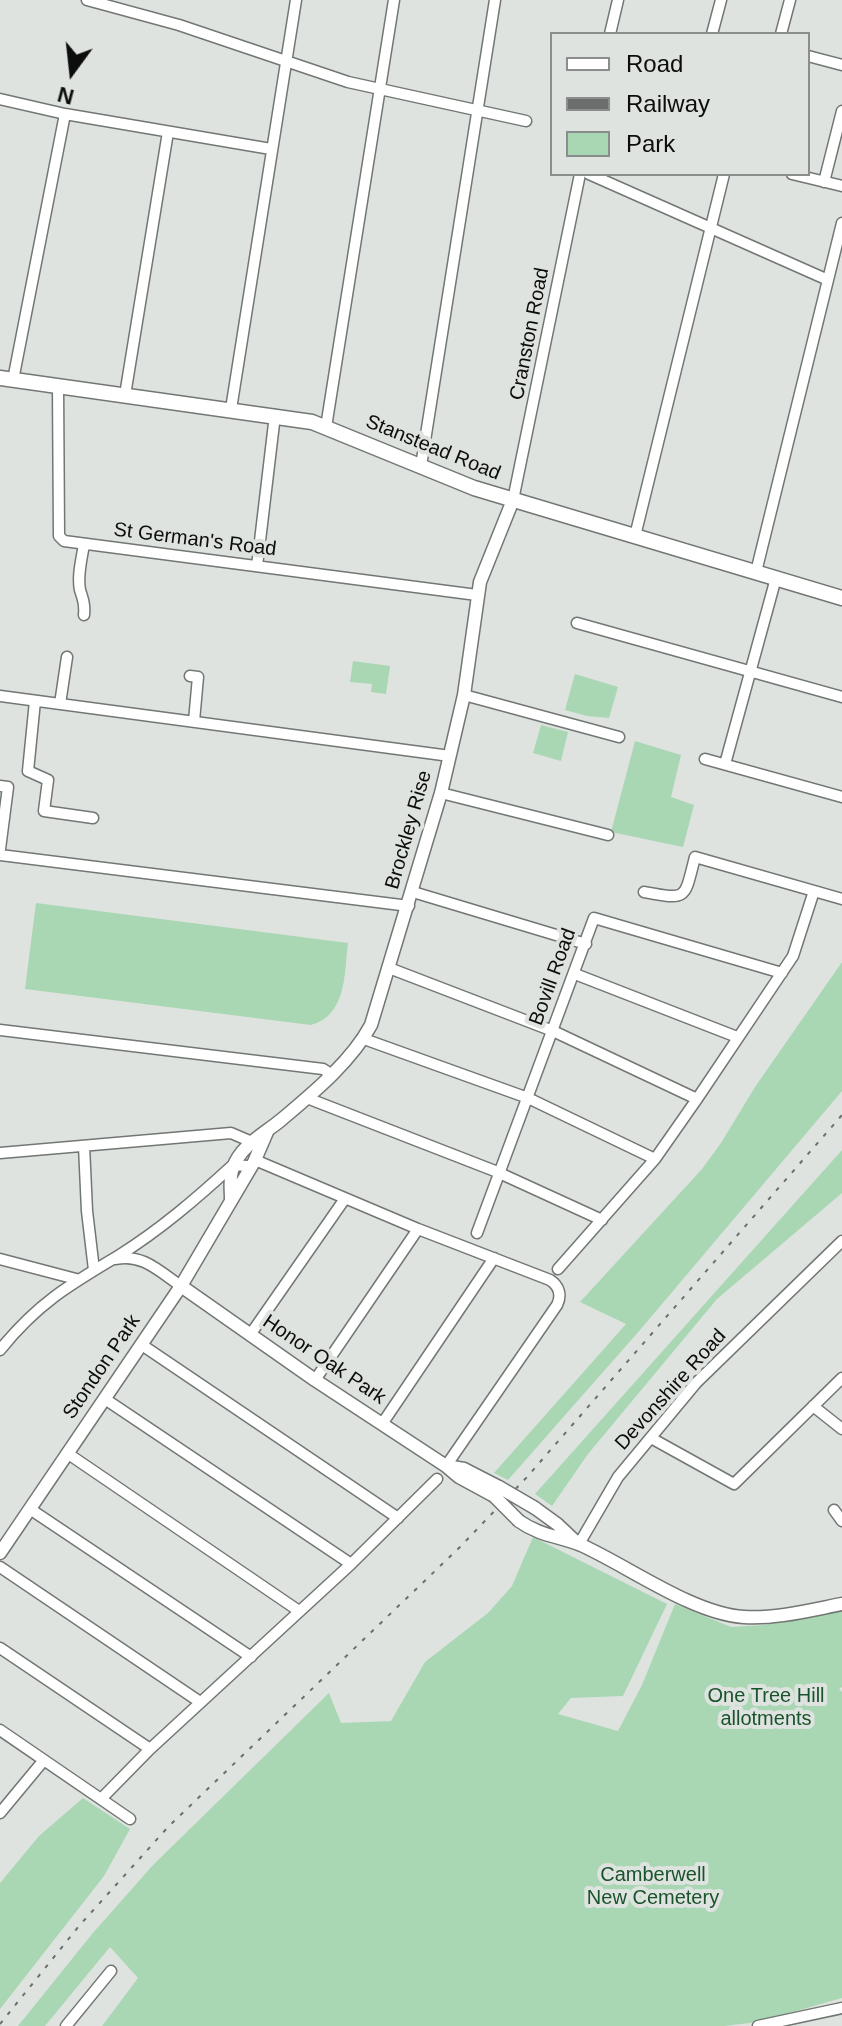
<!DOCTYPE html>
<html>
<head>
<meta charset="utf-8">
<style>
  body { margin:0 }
  #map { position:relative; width:842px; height:2026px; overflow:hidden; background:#dee3df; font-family:Helvetica,sans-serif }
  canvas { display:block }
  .legend { position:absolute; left:550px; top:32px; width:260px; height:144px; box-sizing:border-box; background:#dee3df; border:2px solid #8a8d8b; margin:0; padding:10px 14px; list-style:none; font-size:24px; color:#0c0d0c }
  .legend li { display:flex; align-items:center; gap:16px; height:40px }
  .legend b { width:40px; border:2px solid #8a8d8b }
  .north { position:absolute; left:32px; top:32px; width:80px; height:80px; -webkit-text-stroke:6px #dee3df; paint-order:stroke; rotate:195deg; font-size:22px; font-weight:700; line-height:32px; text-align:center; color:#0c0d0c }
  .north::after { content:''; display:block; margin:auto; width:28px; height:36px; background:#0c0d0c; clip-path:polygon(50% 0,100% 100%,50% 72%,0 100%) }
</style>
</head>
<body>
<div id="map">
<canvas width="842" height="2026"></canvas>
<ul class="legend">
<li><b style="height:10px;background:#fff"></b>Road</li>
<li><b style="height:10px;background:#6b6e6c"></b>Railway</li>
<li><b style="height:22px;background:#a9d7b3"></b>Park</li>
</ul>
<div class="north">N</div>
</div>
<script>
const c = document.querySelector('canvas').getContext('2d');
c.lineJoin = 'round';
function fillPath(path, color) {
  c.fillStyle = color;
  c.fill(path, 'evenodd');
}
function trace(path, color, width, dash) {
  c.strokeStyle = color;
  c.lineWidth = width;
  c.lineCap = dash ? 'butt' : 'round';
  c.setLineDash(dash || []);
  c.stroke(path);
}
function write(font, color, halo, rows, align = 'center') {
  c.font = font + ' Helvetica,sans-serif';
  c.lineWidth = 8;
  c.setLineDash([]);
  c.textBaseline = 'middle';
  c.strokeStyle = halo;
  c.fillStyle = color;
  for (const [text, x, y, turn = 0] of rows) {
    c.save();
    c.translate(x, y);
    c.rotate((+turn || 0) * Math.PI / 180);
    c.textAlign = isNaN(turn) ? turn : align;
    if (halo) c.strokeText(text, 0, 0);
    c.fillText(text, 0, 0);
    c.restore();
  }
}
fillPath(new Path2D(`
  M353 661 390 666 386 694 371 692 372 684 350 682Z
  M575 674 618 687 609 718 587 716 565 710Z
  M541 725 568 732 561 761 533 753Z
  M635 741 681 755 671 797 694 805 683 847 611 832Z
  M36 903 348 943C344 974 347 1015 311 1025L25 989Z
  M842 962V1091L640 1330 508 1480 494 1473 626 1324 580 1302 702 1169 721 1143 755 1087Z
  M842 1150V1193L717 1299 588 1454 552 1506 535 1494Z
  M533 1537 667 1604 623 1696 571 1698 558 1714 618 1731 642 1685 675 1604 731 1627 765 1625 842 1610V1687L839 1689 842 1692V1998L758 2022 724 2026H102L138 1978 110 1947 45 2026H18L92 1934 153 1865 329 1693 341 1723 391 1721 425 1662 488 1613 512 1586Z
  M83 1798 130 1829 104 1876 0 2009V1883L39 1836Z`), '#a9d7b3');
const minor = new Path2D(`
  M87 0 179 25 348 82 526 121
  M610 34 618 0
  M712 34 721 0
  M781 34 790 0
  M808 56 842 65
  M0 99 65 114 271 149
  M589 174 828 280
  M792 174 842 186
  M824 182 842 111
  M13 380 65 114
  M58 386 59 536 64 541 477 595
  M125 395 168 132
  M231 409 296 0
  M326 427 394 0
  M421 466 495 0
  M513 500 580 174
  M635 536 724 174
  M257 566 275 415
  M756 572 842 223
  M84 615C85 605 83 599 80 590 77 575 82 558 84 544
  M577 623 842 697
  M190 676 198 677 194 721
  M464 695 619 737
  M0 696 450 756
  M35 701 28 771 48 780 44 811 93 818
  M60 704 67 657
  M705 759 842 797
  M725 764 776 578
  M0 786 8 787 0 849
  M441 793 608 835
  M0 855 409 906
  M413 892 586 944
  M644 892C688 900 684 900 695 857L842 899
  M389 968 553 1031 697 1099
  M575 974 737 1037
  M0 1030 323 1069 331 1074
  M364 1039 528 1098 655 1159
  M307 1098 495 1171 602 1220
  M84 1146 87 1211 94 1270
  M0 1153 231 1133 252 1142
  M255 1160 418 1229 550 1280C559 1286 562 1295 557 1305L446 1466
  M477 1233 594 918 782 973
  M0 1259 76 1279
  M116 1259C142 1253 160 1272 181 1286
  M558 1269 655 1159 697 1099 793 956 814 891
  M250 1335 344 1200
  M142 1345 398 1518
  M0 1350C37 1304 69 1285 118 1256 160 1230 197 1198 233 1165L247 1166 249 1171
  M315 1380 418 1229
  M105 1399 351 1564
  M813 1406 842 1429
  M382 1424 494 1258
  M651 1438 734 1484 842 1378
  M67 1453 299 1611
  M30 1509 251 1657
  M834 1510 842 1521
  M579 1544 618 1477 696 1383 842 1241
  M0 1567 200 1702
  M0 1648 150 1749
  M0 1730 130 1819
  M101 1799 150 1749 351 1564 437 1479
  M0 1813 44 1760
  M66 2026 111 1971
  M758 2026 842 2008`);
const major = new Path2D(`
  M231 1199C231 1189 229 1177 233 1168 240 1146 264 1134 281 1120 313 1093 351 1062 371 1025L441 793 464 695 480 582 513 500
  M181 1286 315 1380 446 1466 459 1477 494 1496
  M446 1466 464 1469 499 1487
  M535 1508 557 1524 576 1542
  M519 1521C540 1536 559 1536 581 1545 628 1566 693 1614 744 1617 776 1619 811 1610 842 1604
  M0 1553 181 1286 254 1162 267 1132`);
const highway = new Path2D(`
  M0 378 312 422 474 488 842 598`);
trace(minor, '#727773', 13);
trace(major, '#727773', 15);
trace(highway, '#727773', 17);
trace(minor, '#fff', 10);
trace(major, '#fff', 12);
trace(highway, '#fff', 14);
trace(new Path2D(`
  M0 2024 79 1926 169 1826 460 1547 527 1477 842 1115`), '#6b6e6c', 2, [4, 8]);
const majorBridge = new Path2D(`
  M499 1487 535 1508
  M494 1496 519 1521`);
trace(majorBridge, '#727773', 15, []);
trace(majorBridge, '#fff', 12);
write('20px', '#0c0d0c', '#dee3df', [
  ["Cranston Road",530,334,-79],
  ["Stanstead Road",433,448,22],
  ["St German's Road",195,540,7],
  ["Brockley Rise",409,830,-74],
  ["Bovill Road",553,977,-70],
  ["Honor Oak Park",324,1360,34],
  ["Stondon Park",102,1367,-56],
  ["Devonshire Road",671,1390,-48]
]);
write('20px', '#19532c', '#dee3df', [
  ["One Tree Hill",766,1696],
  ["allotments",766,1719],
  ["Camberwell",653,1875],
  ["New Cemetery",653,1898]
]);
</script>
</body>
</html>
